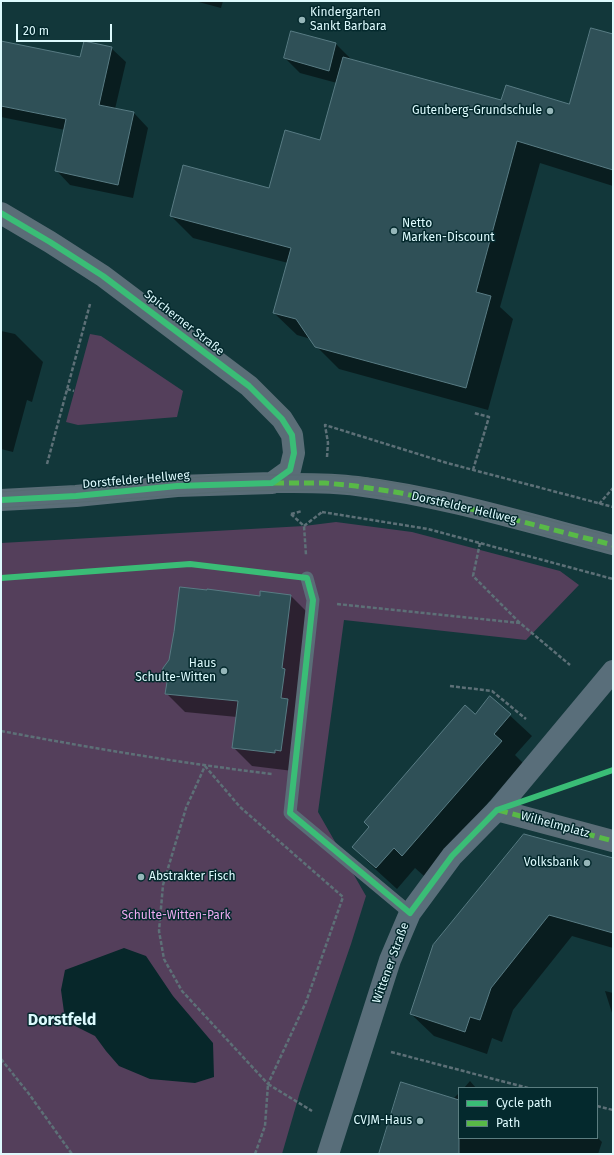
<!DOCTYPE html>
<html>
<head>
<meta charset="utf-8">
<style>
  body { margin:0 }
  #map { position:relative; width:614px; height:1155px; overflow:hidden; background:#12373a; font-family:"Fira Sans",sans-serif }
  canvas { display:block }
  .frame { position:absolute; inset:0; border:2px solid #ddfafd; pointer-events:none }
  .legend { position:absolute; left:458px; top:1087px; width:140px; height:52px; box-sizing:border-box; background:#04292d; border:1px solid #5b7d80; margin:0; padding:5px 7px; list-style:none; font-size:12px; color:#ddfafd }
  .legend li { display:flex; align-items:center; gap:8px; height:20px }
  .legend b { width:20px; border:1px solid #5b7d80 }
  .scale { position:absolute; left:16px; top:24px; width:96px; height:18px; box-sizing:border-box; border:2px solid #ddfafd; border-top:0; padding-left:5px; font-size:12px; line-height:14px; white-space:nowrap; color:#ddfafd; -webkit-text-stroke:3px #04292d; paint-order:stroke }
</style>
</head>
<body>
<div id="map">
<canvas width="614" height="1155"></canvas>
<div class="frame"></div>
<ul class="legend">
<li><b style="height:5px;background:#3abd76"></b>Cycle path</li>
<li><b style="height:5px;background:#58b947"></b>Path</li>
</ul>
<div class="scale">20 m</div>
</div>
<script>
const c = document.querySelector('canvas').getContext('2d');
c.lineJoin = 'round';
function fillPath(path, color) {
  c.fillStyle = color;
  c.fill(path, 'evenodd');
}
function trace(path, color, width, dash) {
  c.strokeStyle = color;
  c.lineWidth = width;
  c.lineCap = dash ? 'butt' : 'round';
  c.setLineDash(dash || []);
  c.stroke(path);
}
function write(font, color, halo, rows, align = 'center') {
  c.font = font + ' "Fira Sans",sans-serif';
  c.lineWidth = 3;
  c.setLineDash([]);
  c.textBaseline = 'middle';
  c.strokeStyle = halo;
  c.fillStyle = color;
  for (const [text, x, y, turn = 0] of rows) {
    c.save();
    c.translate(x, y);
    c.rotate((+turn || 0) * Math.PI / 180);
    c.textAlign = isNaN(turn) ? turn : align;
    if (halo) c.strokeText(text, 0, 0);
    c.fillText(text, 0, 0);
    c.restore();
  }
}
fillPath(new Path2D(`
  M90 334 101 336 183 391 177 417 78 425 66 422Z
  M336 522 412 532 560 571 579 585 526 640 344 620 318 812 366 896 351 944 300 1092 282 1154H1V543L304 526Z`), '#543f5b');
fillPath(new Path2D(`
  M124 948 146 956 173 996 213 1043 214 1077 195 1083 150 1079 119 1066 106 1051 95 1036 73 1025 64 1012 61 990 65 970Z`), '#07272a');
fillPath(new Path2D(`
  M1 1H3L1 12Z
  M195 1H223L221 8Z
  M292 32 336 44 351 59 501 101 570 105 613 35V186L540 163 500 307 513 319 488 410 339 369 316 346 311 339 297 335 274 313 288 263 193 238 171 216 270 189 321 141 337 83 300 73 285 58Z
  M1 42 81 58 111 48 126 62 115 109 134 113 148 128 133 198 70 185 56 170 65 130 1 117Z
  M1 331 15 334 43 362 32 402 27 400 13 452 1 449Z
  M291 596 309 614 293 771 252 766 234 748 237 717 185 712 166 693 260 597Z
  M490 697 532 736 515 755 523 763 424 876 415 868 397 889 374 868 353 847Z
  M613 860V948L572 936 513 1010 502 1042 492 1038 487 1054 434 1036 411 1014Z
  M605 991 613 993V1016Z
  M470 1081 476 1088H464Z
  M459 1093V1138L597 1137 602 1142 598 1154H380L453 1099Z`), '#0007');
const building = new Path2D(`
  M591 28 613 34V170L517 141 476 292 491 296 466 388 315 347 296 319 273 313 291 248 170 216 183 165 269 188 285 130 320 140 343 57 501 100 506 85 569 104Z
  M291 31 336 43 329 71 284 58Z
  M1 41 80 57 84 41 112 47 99 105 134 112 118 185 55 171 66 119 1 106Z
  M180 587 207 590V589L260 596V591L291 595 282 668 285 669 281 698 288 699 281 751 275 750V753L232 748 238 701 165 694 167 682 162 673 163 668 169 660 174 632Z
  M490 696 511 714 494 734 502 741 402 856 394 848 376 868 352 847 369 827 364 822 465 705 475 714Z
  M524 834 613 858V933L549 915 491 988 480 1020 470 1017 465 1032 410 1014 433 945Z
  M401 1082 459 1100V1154H379Z`);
fillPath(building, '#2f5057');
trace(building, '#587b83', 1);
trace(new Path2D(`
  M67 389 74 391
  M327 457 328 443 325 425 447 463 613 507
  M47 464 90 304
  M473 470 489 417 474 413
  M599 504 613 488
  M322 512 428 529 613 579
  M291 514 304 526 306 555
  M291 514 302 511
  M304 526 322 512
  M480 543 473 576 520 623
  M1 578 190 564 285 575
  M337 604 520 623 570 665
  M450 686 492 691 526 719
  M1 731C91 748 181 763 272 774
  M205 766 240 807 343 897 306 1002 268 1084 182 991 164 959 159 931 163 885 186 808Z
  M550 792 613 770
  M391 1052 528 1088
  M1 1059 29 1094 72 1154
  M597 1106 613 1110
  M255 1154 265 1126 268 1084 312 1111`), '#5d7077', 2.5, [4, 2]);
trace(new Path2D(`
  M307 578 313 600 290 813 410 913`), '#5a6d77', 13);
trace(new Path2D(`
  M272 483C300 483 329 482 357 486 444 497 528 523 613 545`), '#5a6d77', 20);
trace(new Path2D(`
  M1 213 50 242 103 276 249 386 282 419 292 435 294 453 290 470 272 483 177 486 76 496 1 500
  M497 810 613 841`), '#5a6d77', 22);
trace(new Path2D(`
  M328 1154 390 960 410 913 452 856 497 810 613 671`), '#596e7a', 22);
trace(new Path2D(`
  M1 492 228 475H325L367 478 432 490 613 537
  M1 508 232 491 324 490 381 496 438 507 613 552`), '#576c72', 1);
trace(new Path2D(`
  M274 483H325L356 486 401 493 488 513 613 545
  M498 810 613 841`), '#58b947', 5, [10, 5]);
trace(new Path2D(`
  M1 213 50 242 103 276 249 386 282 419 292 435 294 453 290 470 272 483 177 486 76 496 1 500
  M1 578 190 564 307 578 313 600 290 813 410 913 452 856 497 810 613 770`), '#3abd76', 6);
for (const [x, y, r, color] of [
  [302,20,4,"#96b6b9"],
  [550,111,4,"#96b6b9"],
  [394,231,4,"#96b6b9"],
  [224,671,4,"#96b6b9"],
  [587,863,4,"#96b6b9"],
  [141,877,4,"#96b6b9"],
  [420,1121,4,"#96b6b9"]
]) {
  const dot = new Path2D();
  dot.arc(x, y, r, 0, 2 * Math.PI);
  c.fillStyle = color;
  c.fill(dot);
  trace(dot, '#04292d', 1.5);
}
write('12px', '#ddfafd', '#04292d', [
  ["Kindergarten",310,13,"left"],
  ["Sankt Barbara",310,27,"left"],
  ["Gutenberg-Grundschule",542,111],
  ["Netto",402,224,"left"],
  ["Marken-Discount",402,238,"left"],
  ["Haus",216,664],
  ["Schulte-Witten",216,678],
  ["Volksbank",579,863],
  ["Abstrakter Fisch",149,877,"left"],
  ["CVJM-Haus",412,1121]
], 'right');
write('12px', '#ddfafd', '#04292d', [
  ["Spicherner Straße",184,323,38],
  ["Dorstfelder Hellweg",136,480,-5],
  ["Dorstfelder Hellweg",464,508,13],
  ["Wilhelmplatz",555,825,15],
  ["Wittener Straße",391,963,-70]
]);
write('12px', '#edaaf1', '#04292d', [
  ["Schulte-Witten-Park",176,916]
]);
write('bold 16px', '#ddfafd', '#04292d', [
  ["Dorstfeld",62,1021]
]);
</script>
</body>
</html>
